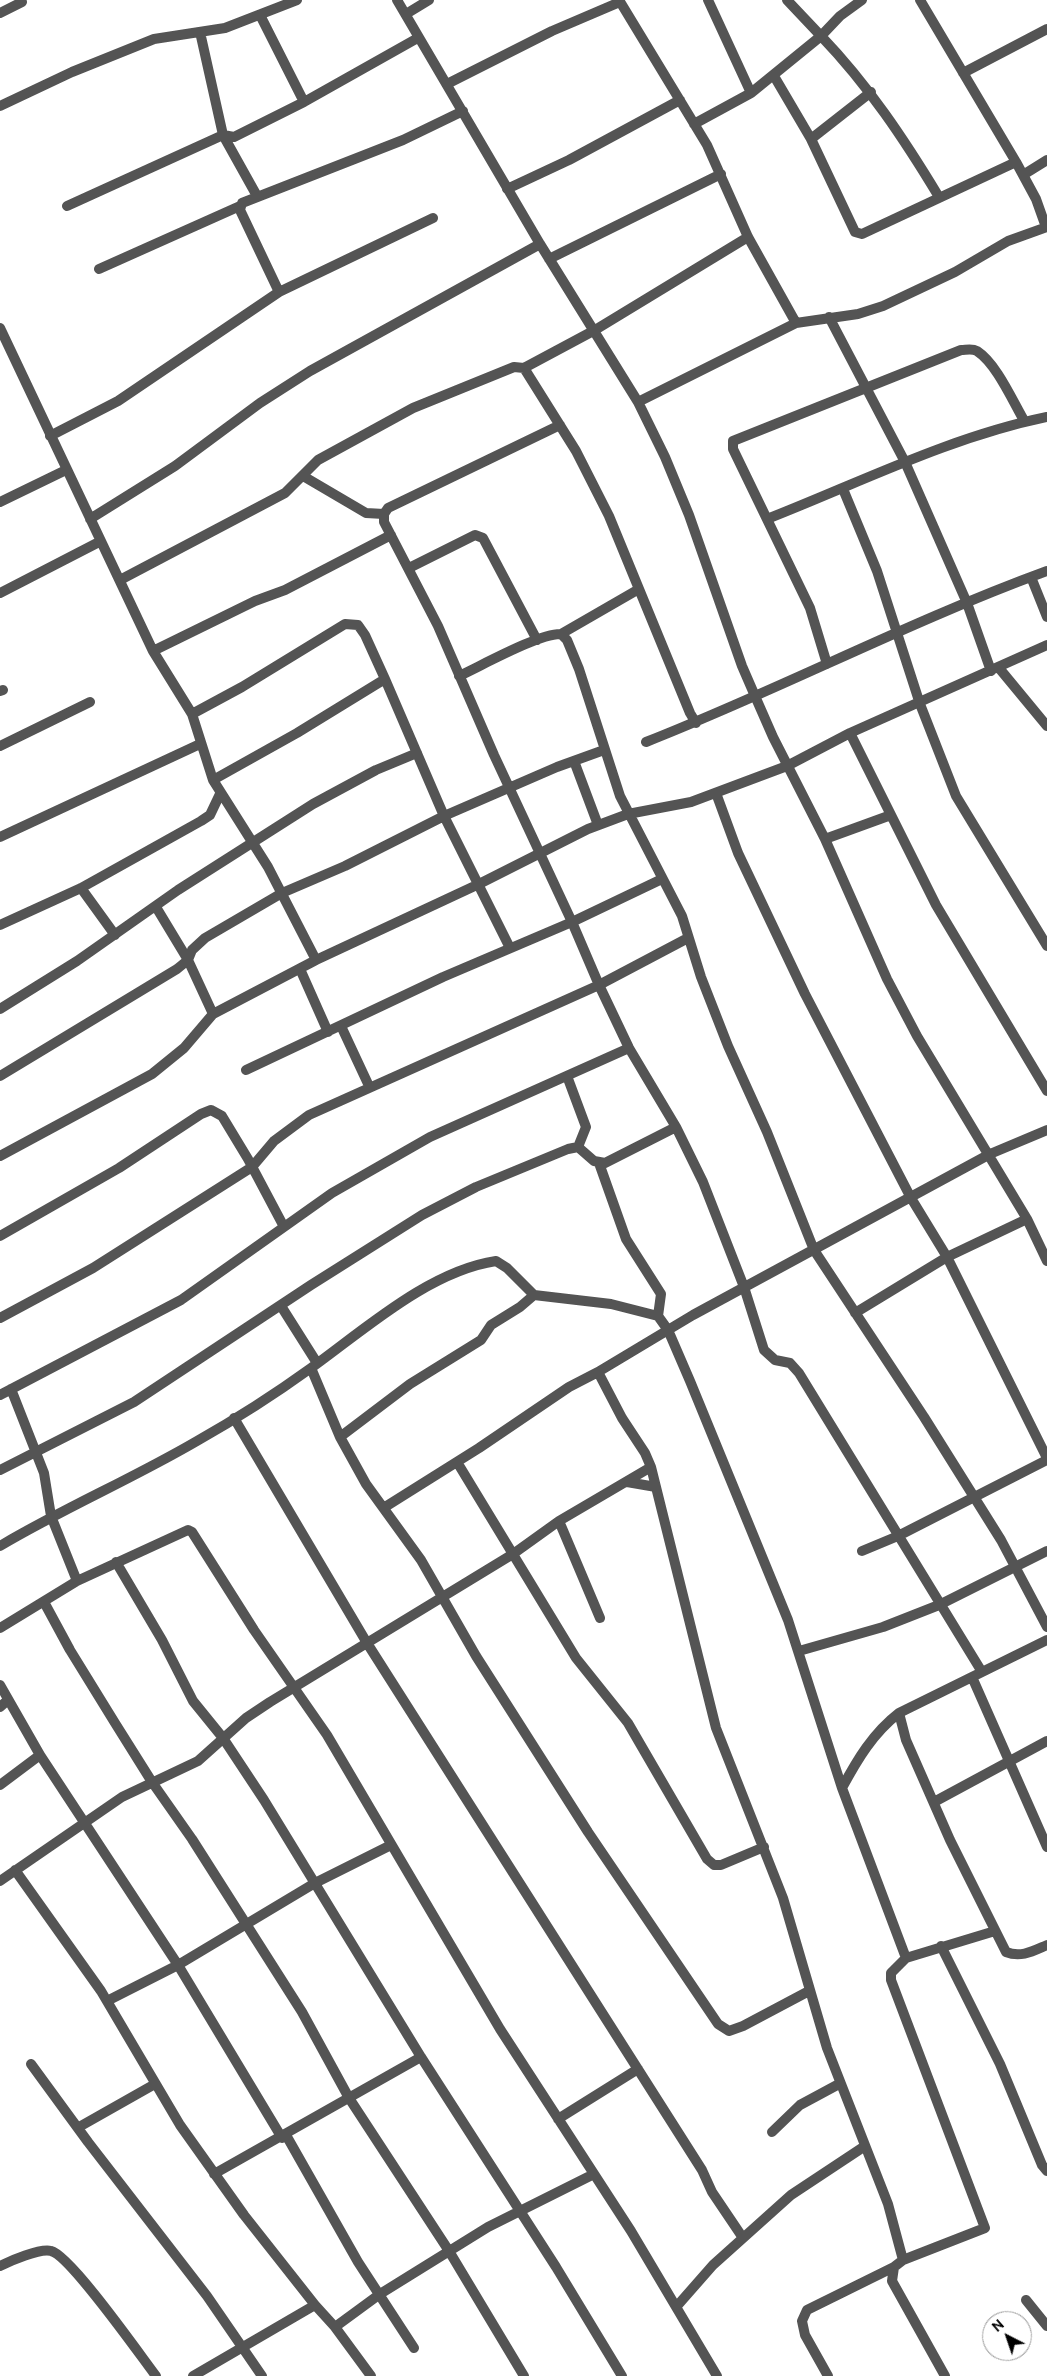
<!DOCTYPE html>
<html>
<head>
<meta charset="utf-8">
<style>
  body { margin:0 }
  #map { position:relative; width:1047px; height:2376px; overflow:hidden; background:#fff; font-family:Ubuntu,sans-serif }
  canvas { display:block }
  .north { position:absolute; left:982px; top:2311px; width:50px; height:50px; box-sizing:border-box; background:#fff; border:1px solid #999; border-radius:50%; rotate:319deg; font-size:14px; font-weight:700; line-height:20px; text-align:center; color:#000 }
  .north::after { content:''; display:block; margin:auto; width:18px; height:22px; background:#000; clip-path:polygon(50% 0,100% 100%,50% 72%,0 100%) }
</style>
</head>
<body>
<div id="map">
<canvas width="1047" height="2376"></canvas>
<div class="north">N</div>
</div>
<script>
const c = document.querySelector('canvas').getContext('2d');
c.lineJoin = 'round';
function trace(path, color, width, dash) {
  c.strokeStyle = color;
  c.lineWidth = width;
  c.lineCap = dash ? 'butt' : 'round';
  c.setLineDash(dash || []);
  c.stroke(path);
}
trace(new Path2D(`
  M397 0 540 244 638 402 665 457 689 515 742 666 755 696 773 737 825 839 887 979 917 1036 1027 1219 1047 1261
  M619 0 707 145 748 237 796 323
  M708 0 751 93 821 36C868 85 904 139 939 197
  M787 0 821 36 840 16 862 0
  M920 0 1016 162 1036 199 1046 227
  M0 13 22 2
  M406 14 429 0
  M260 15 304 102
  M200 32 223 135 234 137 304 102 416 39
  M963 73 1047 29
  M774 76 811 139 855 232 862 234 1016 162
  M447 84 552 31 620 2
  M0 106 72 72 154 39 225 28 297 0
  M694 124 751 93
  M811 139 871 92
  M1023 175 1047 160
  M507 189 569 160 680 100
  M67 206 223 135 257 196
  M549 259 721 174
  M99 269 240 206
  M279 292 240 210 242 203 403 140 463 111
  M829 317 905 462 967 603 991 671
  M0 328 153 651 192 714 213 780 268 867 316 960
  M524 368 576 451 609 516 639 589
  M638 402 796 323 858 314 883 306 955 272 1008 241 1047 227
  M560 425 388 508 384 514V522L438 626 494 755 572 922 599 985 629 1048 676 1127 703 1182 744 1287 764 1350 775 1360 790 1363 799 1373 982 1672
  M50 436 118 401 279 292 433 218
  M303 476 366 513 384 514
  M843 489 877 571 920 704 956 796 1047 946
  M0 502 66 470
  M90 519 175 466 260 403 310 371 540 244
  M767 519C859 483 950 437 1047 417
  M409 568 475 535 483 538 537 640
  M1031 577 1047 617
  M120 580 285 493 318 460 413 408 514 367 524 368 595 330 748 237
  M0 593 101 541
  M561 634 567 640 579 669 620 796 682 916 701 977 728 1046 767 1132 814 1250 924 1417 1001 1540 1047 1627
  M153 651 255 601 285 590 391 535
  M827 664 810 608 733 449V441L961 350C966 350 972 348 977 351 997 364 1013 402 1025 422
  M999 668 1047 726
  M459 676C481 666 540 633 561 634L639 589 690 713 696 723
  M0 691 3 690
  M192 714 242 687 345 624 358 625 365 635 385 679 444 816 510 948
  M850 733 936 905 1047 1091
  M646 742C781 689 910 621 1047 571
  M0 746 90 702
  M574 761 598 825
  M213 780 297 733 385 679
  M716 793 738 853 805 994 911 1198 947 1257 1047 1458
  M0 837 200 744
  M825 839 891 815
  M81 888 115 935
  M156 907 188 960 213 1014
  M0 925 81 888 201 821 210 815 220 794
  M300 969 328 1032
  M0 1009 77 961 178 890 313 804 376 770 417 753
  M341 1026 369 1086
  M246 1070 443 977 572 922 662 879
  M0 1076 177 969 188 960 192 950 205 938 282 893 345 866 444 816 557 767 604 750
  M567 1076 586 1127 578 1147
  M0 1156 152 1074 184 1048 213 1014 316 960 479 884 588 829 628 814 691 802 787 766 850 733 1047 645
  M599 1163 626 1239 661 1294 658 1316 668 1330 690 1381 788 1620 842 1788 906 1958
  M0 1236 119 1168 201 1114 211 1110 222 1116 248 1159 283 1225
  M281 1306 317 1363
  M855 1313 947 1257 1027 1219
  M0 1318 93 1268 252 1167 274 1141 309 1115 599 985 688 938
  M311 1368 340 1437 366 1484 421 1560 476 1656 588 1832 718 2024 729 2031 743 2026 809 1991
  M598 1372 622 1418 645 1453 651 1467 716 1728 783 1898 827 2048 888 2204 903 2260 894 2267 892 2281 945 2376
  M11 1389 44 1473 51 1516 77 1581
  M0 1395 181 1300 332 1193 430 1137 629 1048
  M234 1418 367 1643 702 2170 712 2192 743 2238
  M340 1437 410 1384 481 1340 491 1325 520 1307 534 1295
  M457 1462 576 1658 628 1723 639 1742 707 1859 714 1865H721L764 1847
  M0 1470 134 1402 311 1285 422 1215 476 1187 568 1149 578 1147 594 1161 605 1163 676 1127
  M627 1482 656 1487
  M385 1507 479 1448 569 1387 598 1372 693 1315 990 1154 1047 1130
  M559 1521 600 1618
  M0 1546C64 1508 132 1479 197 1441 236 1419 275 1394 311 1368 364 1330 429 1271 496 1261L507 1268 534 1295 611 1304 658 1316
  M862 1551 898 1536 1047 1460
  M116 1562 162 1640 193 1701 223 1738 264 1800 421 2057 556 2267 622 2376
  M44 1602 70 1650 115 1723 152 1782 192 1839 302 2012 349 2098 449 2251 524 2376
  M0 1628 77 1581 188 1530 192 1532 254 1630 327 1735 500 2029 631 2231 717 2376
  M799 1651 883 1627 939 1605 1047 1551
  M972 1677 1047 1847
  M0 1685 40 1755 178 1965 282 2138
  M0 1707 8 1700
  M899 1713 906 1740 950 1840 1006 1952C1021 1958 1033 1951 1047 1945
  M0 1785 40 1755
  M842 1788C857 1760 873 1733 899 1713L1047 1640
  M934 1802 1047 1741
  M15 1870 101 1991 180 2125 244 2215 315 2305
  M0 1881 122 1797 198 1761 246 1718 270 1702 513 1554 559 1521 651 1467
  M941 1946 1000 2064 1042 2165 1047 2171
  M107 2001 178 1965 315 1883 391 1845
  M31 2064 88 2142 207 2296 262 2376
  M558 2119 638 2069
  M79 2127 155 2084
  M772 2132 800 2105 839 2084
  M286 2135 358 2262 414 2348
  M214 2174 421 2057
  M903 2260 985 2228 891 1980V1973L906 1958 995 1931
  M0 2266C10 2261 40 2248 51 2251 70 2255 140 2355 156 2376
  M1026 2300 1047 2326
  M677 2306 713 2265 791 2195 865 2146
  M335 2327 380 2294 488 2227 594 2174
  M193 2376 315 2305 335 2327 371 2376
  M828 2376 805 2335 802 2321 807 2310 894 2267`), '#545454', 10);
</script>
</body>
</html>
